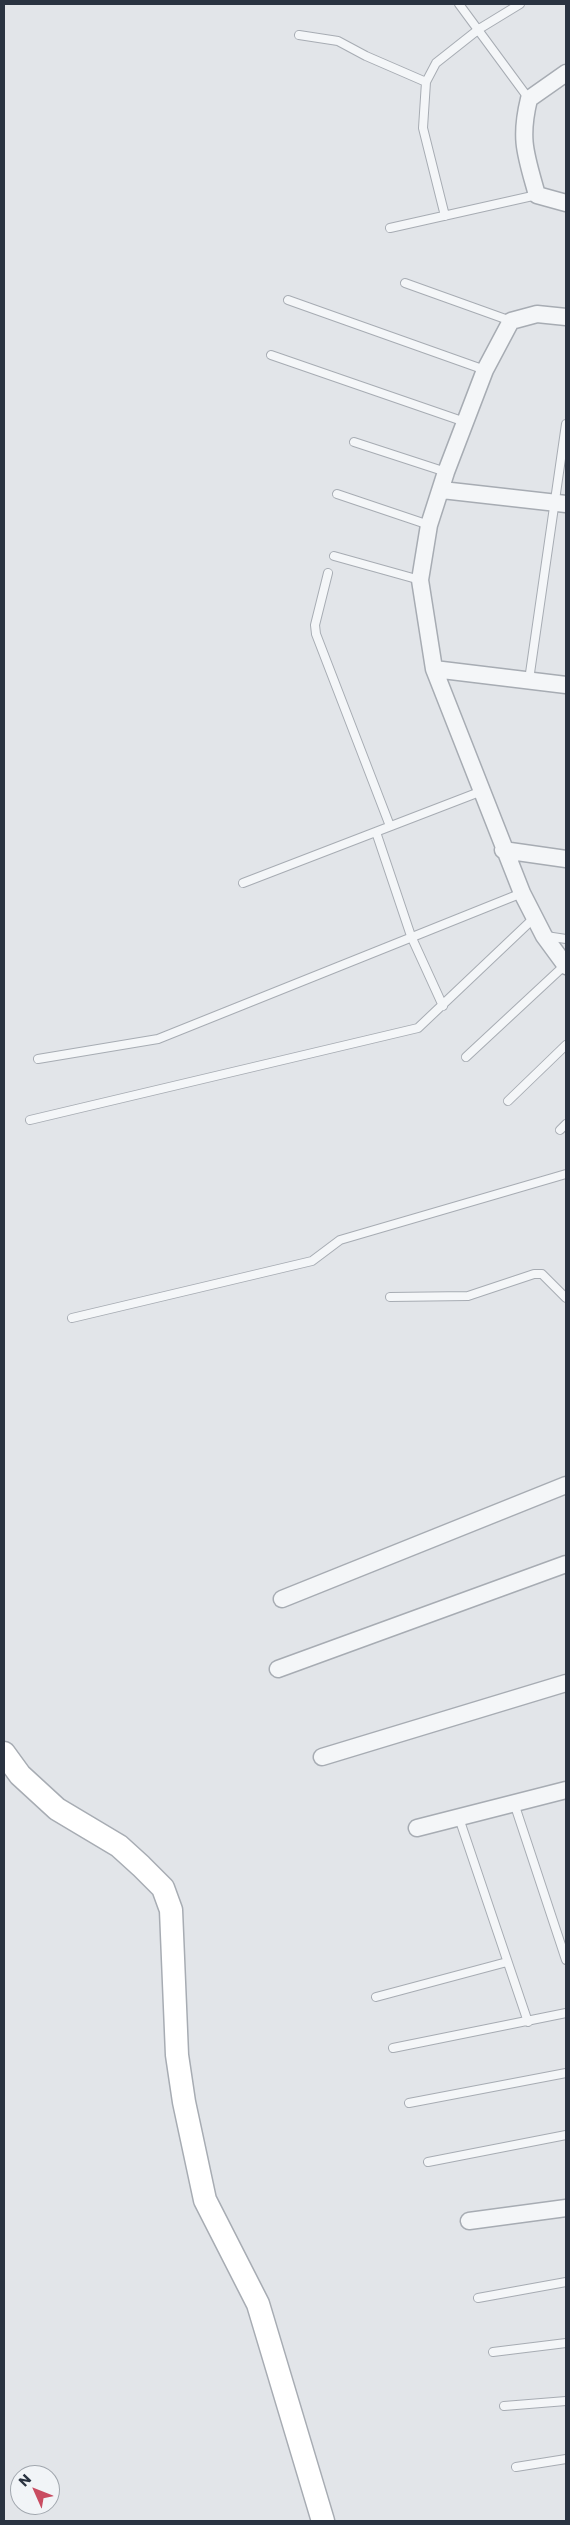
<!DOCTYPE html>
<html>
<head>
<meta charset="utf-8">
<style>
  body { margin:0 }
  #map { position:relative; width:570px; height:2525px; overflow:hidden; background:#e2e5e9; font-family:Poppins,sans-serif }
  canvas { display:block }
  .frame { position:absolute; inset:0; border:5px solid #2a3341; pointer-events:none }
  .north { position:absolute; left:10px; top:2465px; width:50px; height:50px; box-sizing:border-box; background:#f1f4f7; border:1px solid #a1a7ae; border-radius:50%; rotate:314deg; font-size:14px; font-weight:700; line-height:20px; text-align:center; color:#2a3341 }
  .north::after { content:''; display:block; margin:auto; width:18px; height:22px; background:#c94c61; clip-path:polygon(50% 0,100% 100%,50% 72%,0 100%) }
</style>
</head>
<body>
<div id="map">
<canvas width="570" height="2525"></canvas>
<div class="frame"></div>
<div class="north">N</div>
</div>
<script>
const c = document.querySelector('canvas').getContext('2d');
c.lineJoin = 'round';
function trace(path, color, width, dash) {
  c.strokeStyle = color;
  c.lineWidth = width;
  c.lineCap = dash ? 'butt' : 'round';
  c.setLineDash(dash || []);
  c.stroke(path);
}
const service = new Path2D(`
  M459 4 529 99
  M299 35 338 41 366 56 426 82
  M445 216 423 128 426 82 436 63 479 29 520 4
  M390 228 537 195
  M405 283 511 321
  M288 300 485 370
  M271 355 465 422
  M354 442 446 472
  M337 494 429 525
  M334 556 420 580
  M328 573 315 625 316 634 390 826
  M529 680 566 424
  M376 832 411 936 443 1006
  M243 883 482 791
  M546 936 566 939
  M466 1057 565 965
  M38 1059 158 1039 522 893
  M508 1101 566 1045
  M30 1120 418 1028 534 918
  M560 1130 566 1124
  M390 1297 468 1296 534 1274H542L566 1298
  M72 1318 312 1261 340 1240 566 1174
  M514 1803 566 1960
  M459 1818 528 2022
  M376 1997 507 1962
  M393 2048 566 2013
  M409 2103 566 2073
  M428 2162 566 2135
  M478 2298 566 2282
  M493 2352 566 2343
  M504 2406 566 2401
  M516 2467 566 2459`);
const minor = new Path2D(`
  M566 73 529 99C519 140 526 155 537 195L566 203
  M566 317 537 314 511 321 485 370 446 472 429 525 420 580 434 669 522 893 544 936 566 966
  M442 490 566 504
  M434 669 566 685
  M503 850 566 859
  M282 1599 566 1485
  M278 1669 566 1564
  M322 1757 566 1683
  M417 1828 566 1790
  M469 2221 566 2208`);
const secondary = new Path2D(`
  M4 1753 20 1775 57 1809 119 1846 141 1866 163 1888 171 1910 177 2055 184 2102 205 2200 258 2304 323 2521`);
trace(service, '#a7acb3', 10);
trace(minor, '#a7acb3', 19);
trace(secondary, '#a7acb3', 25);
trace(service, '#f4f6f8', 8);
trace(minor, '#f4f6f8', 16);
trace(secondary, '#fff', 22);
</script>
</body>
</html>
